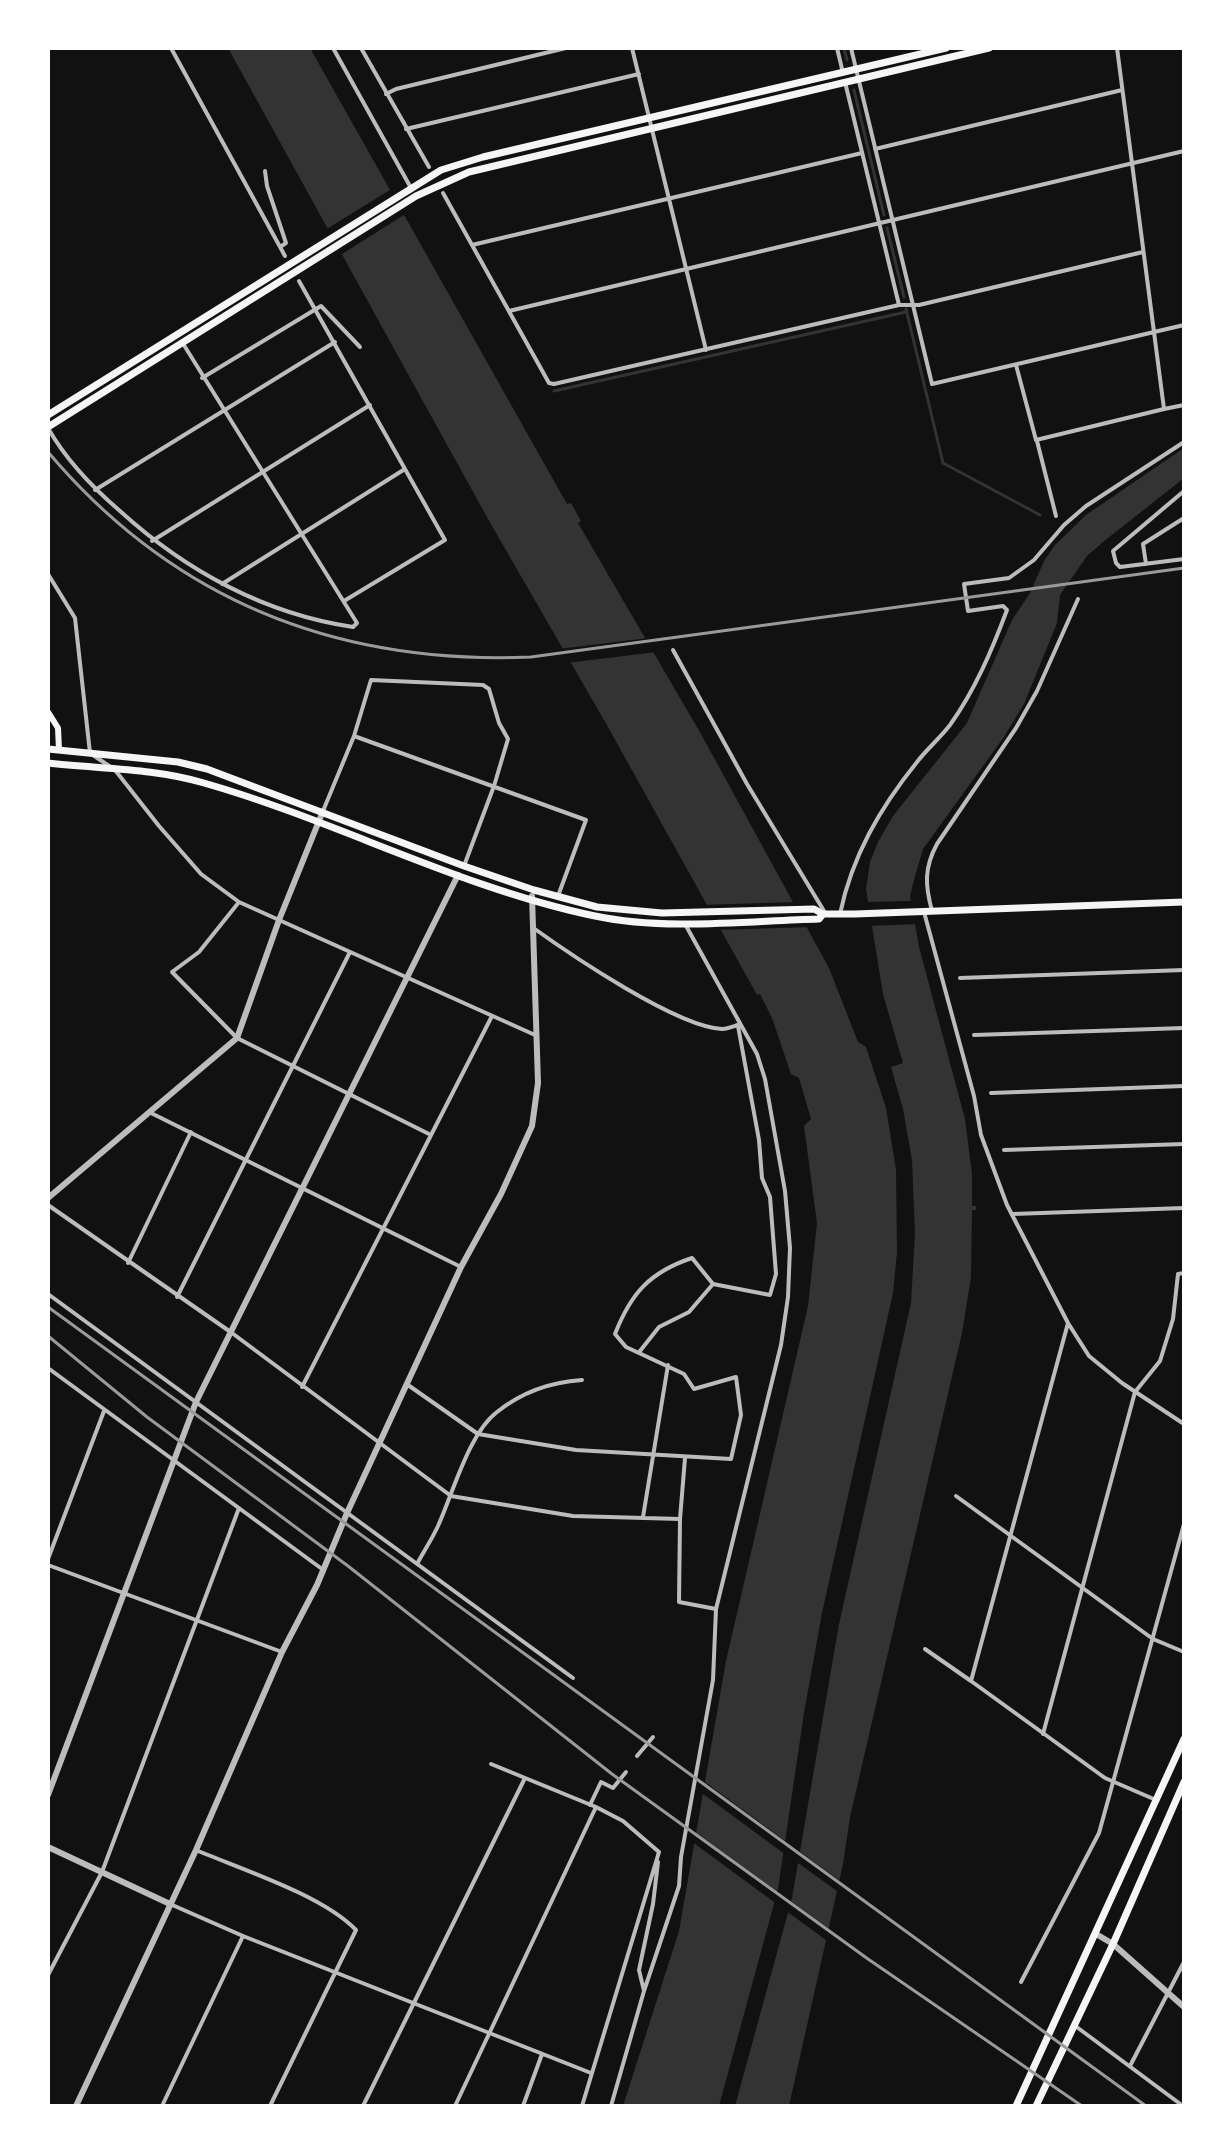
<!DOCTYPE html>
<html>
<head>
<meta charset="utf-8">
<style>
  body { margin:0 }
  #map { position:relative; width:1232px; height:2154px; overflow:hidden; background:#111; font-family:Lato,sans-serif }
  canvas { display:block }
  .frame { position:absolute; inset:0; border:50px solid #fff; pointer-events:none }
</style>
</head>
<body>
<div id="map">
<canvas width="1232" height="2154"></canvas>
<div class="frame"></div>
</div>
<script>
const c = document.querySelector('canvas').getContext('2d');
c.lineJoin = 'round';
function fillPath(path, color) {
  c.fillStyle = color;
  c.fill(path, 'evenodd');
}
function trace(path, color, width, dash) {
  c.strokeStyle = color;
  c.lineWidth = width;
  c.lineCap = dash ? 'butt' : 'round';
  c.setLineDash(dash || []);
  c.stroke(path);
}
fillPath(new Path2D(`
  M228 48H310L567 504 571 503 581 521 578 523 701 734 829 968 858 1042 866 1047 886 1108 896 1170 897 1252 893 1293 822 1613 804 1713 778 1889 719 2106H623L679 1931 726 1661 808 1306 817 1223 804 1126 811 1119 799 1078 791 1074 772 1018 760 994 757 995 608 727 488 519Z
  M1184 448V478L1103 542 1087 556 1071 579 1060 595 1057 623 1024 704 1004 737 923 849 915 876 910 896 919 947 965 1119 972 1174V1206H976V1210H972L971 1277 962 1333 850 1817 843 1864 789 2106H735L792 1898 839 1624 911 1303 915 1233 912 1160 903 1109 891 1067 903 1063 883 994 866 889 870 862 878 842 893 816 967 723 1012 620 1030 593 1044 561 1055 545 1086 515Z`), '#333');
fillPath(new Path2D(`
  M393 188 407 213 339 256 325 230Z
  M649 638 657 652 566 663 558 649Z
  M915 898 919 924 867 926 864 902 912 901Z
  M796 902 811 927 717 930 702 905Z
  M701 1779 788 1843 786 1855 699 1791Z
  M692 1830 781 1894 778 1905 691 1841Z
  M795 1848 843 1883 841 1894 794 1860Z
  M788 1899 832 1931 830 1943 785 1910Z`), '#111');
trace(new Path2D(`
  M844 48 847 60
  M854 90 884 215
  M887 228 904 297
  M906 309 943 463 1040 515
  M554 391 906 312`), '#333', 3);
trace(new Path2D(`
  M171 48 285 256
  M333 48 411 188
  M361 48 429 167
  M632 48 706 350
  M837 48 843 73
  M851 48 932 384 1184 325
  M845 82 899 305
  M386 94 396 89 566 48
  M406 129 639 74
  M875 149 1122 90
  M265 171 267 186 286 243 280 247
  M443 193 549 383 554 384 899 305H919L1143 252
  M472 245 862 153
  M299 281 445 540 344 601
  M509 311 1184 151
  M1016 365 1036 440 1164 409 1117 48
  M202 378 321 306 360 347
  M1164 409 1184 405
  M48 428C66 460 92 487 120 511 186 571 265 614 353 627L357 623 182 342
  M1037 441 1056 516
  M95 490 335 342
  M1184 491 1113 551 1116 563 1120 567 1184 559
  M152 541 370 405
  M1146 564 1143 544 1184 518
  M48 574 75 618 90 753 115 770 159 826 201 874 239 902 535 1035
  M222 584 405 469
  M673 650 747 784 824 911
  M354 736 586 820 558 896
  M323 811 354 736 371 680 483 685 489 689 499 723 508 739 494 786 464 866
  M239 902 199 952 172 972 237 1038 431 1135
  M932 911C925 885 924 868 937 844L1016 728 1037 691 1078 599
  M924 912 974 1096 981 1135 1007 1205 1068 1323 1089 1356 1122 1383 1184 1424
  M840 914C852 856 880 808 917 762 927 749 940 738 950 725 975 690 992 650 1007 610L1003 606 968 611 964 584 1009 578 1034 560 1064 525 1086 506 1184 442
  M532 927C571 955 677 1027 722 1029 728 1029 735 1026 740 1024
  M960 978 1184 970
  M974 1035 1184 1028
  M991 1093 1184 1086
  M151 1113 461 1267
  M1004 1150 1184 1144
  M48 1205 232 1333 451 1496 573 1516 680 1519
  M1013 1214 1184 1208
  M128 1263 191 1132
  M48 1294 573 1678
  M177 1297 350 952
  M1068 1323 971 1681 1105 1778 1156 1800
  M640 1351 659 1327 689 1312 713 1284
  M48 1368 322 1569
  M408 1385 478 1434 576 1450 731 1459 741 1415 736 1377 694 1389 684 1374 626 1347 615 1334C631 1293 650 1272 692 1258L713 1284 770 1295 776 1274 770 1197 762 1178 759 1140 738 1026
  M302 1387 492 1016
  M685 1458 680 1519 679 1602 716 1609
  M956 1496 1153 1639 1184 1652
  M643 1517 668 1365
  M48 1559 104 1411
  M417 1564C424 1551 432 1539 438 1526 453 1493 469 1433 497 1412 522 1392 551 1382 582 1380
  M48 1565 282 1652
  M925 1649 971 1681
  M1043 1734 1135 1392 1160 1361 1173 1319 1178 1274 1184 1273
  M637 1756 653 1737
  M491 1764 596 1807 623 1821 659 1852
  M590 1805 601 1782 613 1788 626 1772
  M196 1850C243 1870 322 1895 356 1930L270 2106
  M170 1904 243 1936 591 2073
  M48 1975 102 1872 239 1508
  M1021 1982 1099 1833 1184 1524
  M644 1991 639 1970 653 1904 658 1862
  M1074 2025 1183 2106
  M1130 2066 1184 1962
  M162 2106 243 1936
  M363 2106 524 1780
  M455 2106 596 1807
  M523 2106 542 2054
  M582 2106 659 1852
  M611 2106 644 1991 679 1886 681 1857 713 1680 716 1609 781 1345 788 1297 790 1248 785 1191 765 1079 757 1054 685 924`), '#bcbcbc', 4);
trace(new Path2D(`
  M48 1198 237 1038 279 920 323 811
  M48 1795 196 1402 458 875
  M48 1847 170 1904
  M1096 1934 1113 1944 1184 2007
  M76 2106 196 1850 282 1652 317 1585 347 1513 461 1267 501 1194 532 1126 538 1083 532 896`), '#bcbcbc', 6);
trace(new Path2D(`
  M48 712 58 728 59 750`), '#f5f5f5', 6);
trace(new Path2D(`
  M48 415 441 170 483 157 946 48
  M48 427 416 196 469 172 989 48
  M1016 2106 1184 1739
  M1036 2106 1113 1944 1184 1782`), '#f5f5f5', 7);
trace(new Path2D(`
  M48 749 178 762 207 769 464 866 534 890 597 907 662 913 814 909 823 914H855L1184 902
  M48 763C100 769 154 768 204 783 337 821 460 888 595 916 666 931 747 921 819 919L823 914`), '#f5f5f5', 7);
trace(new Path2D(`
  M48 452C174 601 338 665 531 657L1184 568
  M48 1307 1146 2106
  M48 1336 147 1417 348 1566 612 1774 868 1959 1082 2106`), '#9a9a9a', 3);
</script>
</body>
</html>
